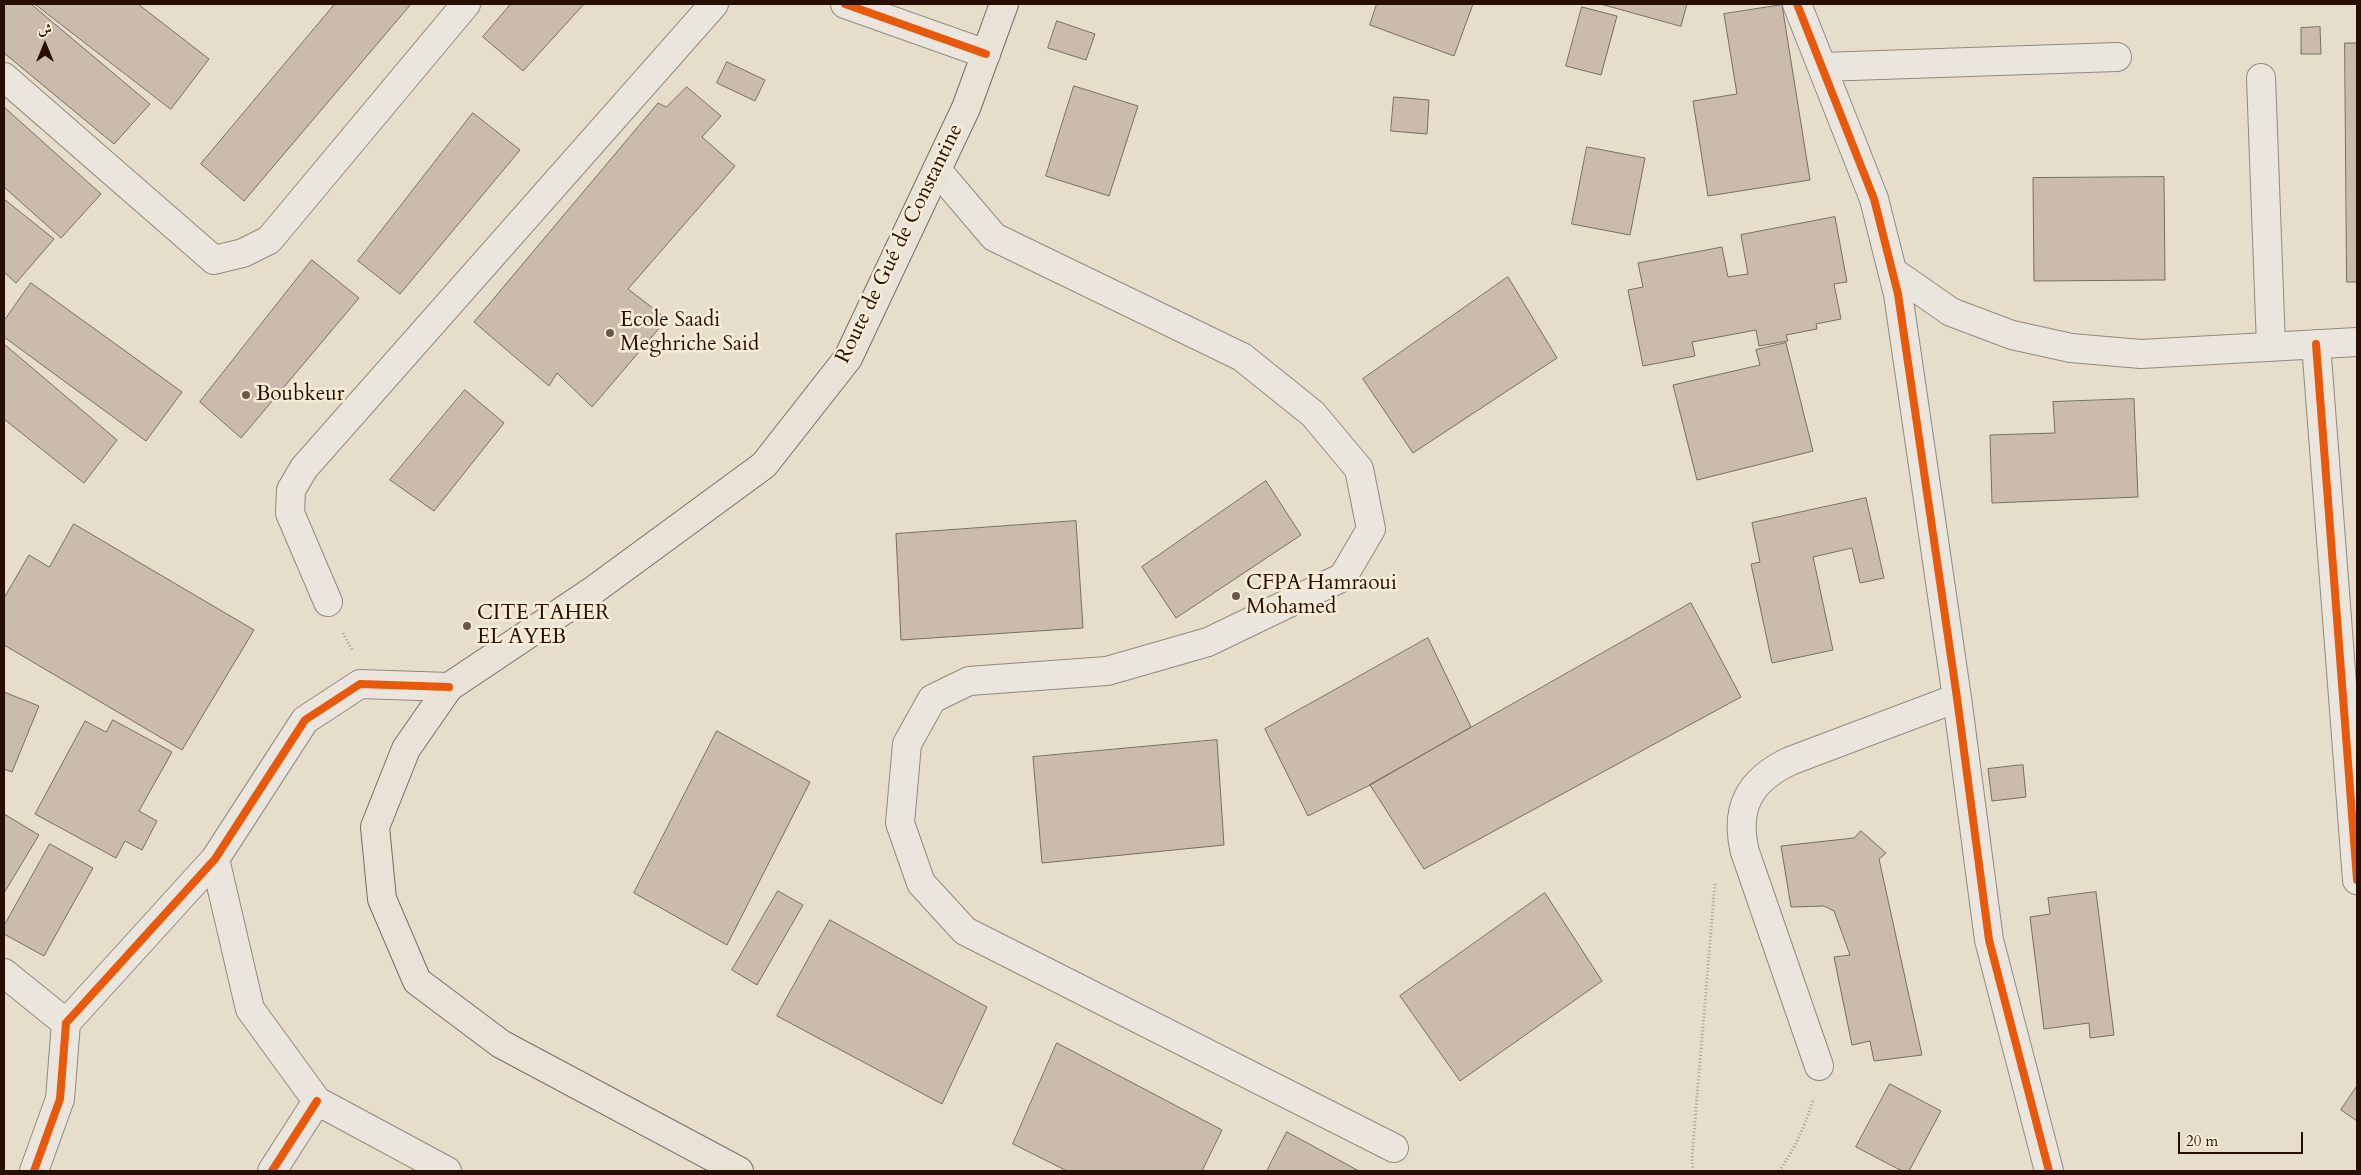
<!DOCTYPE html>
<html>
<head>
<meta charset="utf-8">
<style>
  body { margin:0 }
  #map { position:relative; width:2361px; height:1175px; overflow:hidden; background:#e6decb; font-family:Cardo,Amiri,serif }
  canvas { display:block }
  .frame { position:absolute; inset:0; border:5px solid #260f02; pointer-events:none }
  .north { position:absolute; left:20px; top:20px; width:50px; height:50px; -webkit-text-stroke:4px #f7ecd5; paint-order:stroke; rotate:0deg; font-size:14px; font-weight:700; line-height:20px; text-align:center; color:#260f02 }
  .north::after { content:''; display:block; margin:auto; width:18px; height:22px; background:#260f02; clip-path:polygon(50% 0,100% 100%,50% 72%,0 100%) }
  .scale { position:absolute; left:2178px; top:1132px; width:125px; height:22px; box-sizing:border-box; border:2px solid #260f02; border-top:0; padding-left:6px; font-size:15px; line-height:18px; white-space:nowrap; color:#260f02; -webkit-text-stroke:4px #f7ecd5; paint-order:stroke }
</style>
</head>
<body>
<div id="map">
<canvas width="2361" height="1175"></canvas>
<div class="frame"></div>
<div class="north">ش</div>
<div class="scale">20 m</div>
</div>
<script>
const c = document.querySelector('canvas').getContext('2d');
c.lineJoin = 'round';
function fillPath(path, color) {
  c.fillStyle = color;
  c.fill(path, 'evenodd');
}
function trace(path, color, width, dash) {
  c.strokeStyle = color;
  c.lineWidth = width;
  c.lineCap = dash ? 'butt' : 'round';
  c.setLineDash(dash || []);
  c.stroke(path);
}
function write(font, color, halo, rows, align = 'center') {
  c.font = font + ' Cardo,serif';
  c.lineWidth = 5;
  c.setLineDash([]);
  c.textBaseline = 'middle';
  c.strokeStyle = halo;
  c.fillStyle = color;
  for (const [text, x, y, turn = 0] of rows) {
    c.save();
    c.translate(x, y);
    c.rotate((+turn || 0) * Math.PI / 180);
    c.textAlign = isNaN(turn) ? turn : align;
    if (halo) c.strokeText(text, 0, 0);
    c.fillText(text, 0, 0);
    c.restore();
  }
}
const building = new Path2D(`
  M4 4H31L150 104 114 144 4 53Z
  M35 4H138L209 59 171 109Z
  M335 4H411L244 201 201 164Z
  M511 4H584L523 71 483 37Z
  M1377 4H1473L1454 56 1370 25Z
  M1601 4H1687L1681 26Z
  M1782 5 1810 180 1708 196 1693 101 1737 94 1724 14Z
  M1582 7 1617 16 1601 75 1566 66Z
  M1057 21 1095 34 1086 60 1048 48Z
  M2320 27 2321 54H2301V28Z
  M2345 43H2357V282H2347Z
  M727 62 765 80 755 101 717 83Z
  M1074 86 1138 106 1109 196 1046 176Z
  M687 87 721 116 702 137 735 166 628 289 667 319 592 407 557 373 549 386 474 322 658 103 666 107Z
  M1394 97 1429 100 1427 134 1391 131Z
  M4 107 101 194 61 238 4 187Z
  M473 113 520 150 400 294 358 261Z
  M1587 147 1645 158 1630 235 1572 224Z
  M2164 177 2165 280 2034 281 2033 178Z
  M4 199 54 239 16 283 4 272Z
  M1835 217 1847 282 1834 284 1841 319 1816 324 1817 329 1786 335 1788 341 1759 346 1756 330 1692 342 1695 356 1643 366 1628 290 1643 287 1638 263 1722 247 1728 277 1748 274 1741 235Z
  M312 260 359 298 241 438 200 402Z
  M1508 277 1557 358 1413 453 1363 379Z
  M31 283 182 392 146 441 4 337V321Z
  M1786 343 1813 451 1697 480 1673 385 1760 365 1756 350Z
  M4 344 117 440 84 483 4 419Z
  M465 390 504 423 434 511 390 480Z
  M2134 399 2138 497 1992 503 1990 435 2055 433 2053 402Z
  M1266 481 1301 535 1176 618 1142 567Z
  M1866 498 1884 578 1860 583 1852 548 1813 557 1833 650 1772 663 1751 564 1760 562 1752 523Z
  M1076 521 1083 628 901 640 896 534Z
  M74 524 254 630 182 750 4 645V598L29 555 49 567Z
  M1691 603 1741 697 1424 869 1370 785Z
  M1428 638 1471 727 1370 785 1308 816 1265 729Z
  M4 692 39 706 12 772 4 769Z
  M113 720 172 752 139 811 157 821 142 850 125 841 116 858 35 814 85 721 106 732Z
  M717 731 810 782 727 945 634 893Z
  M1217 740 1224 845 1042 863 1033 757Z
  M2023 765 2026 797 1992 801 1988 769Z
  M4 814 39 835 4 893Z
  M1861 831 1886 853 1879 859 1922 1055 1874 1061 1870 1041 1852 1045 1834 957 1850 955 1834 911 1824 906 1791 907 1781 846 1854 838Z
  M50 844 93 868 44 956 4 934V926Z
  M778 891 803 905 757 985 732 970Z
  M2096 892 2114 1035 2090 1038 2089 1023 2044 1029 2030 917 2050 914 2048 898Z
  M1545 893 1602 981 1460 1081 1400 996Z
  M830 920 987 1007 942 1104 777 1016Z
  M1057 1043 1222 1130 1202 1171H1067L1013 1144Z
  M1890 1084 1941 1111 1909 1171H1902L1856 1147Z
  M2357 1086V1121L2341 1110Z
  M1287 1132 1359 1171H1267Z`);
fillPath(building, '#cbbbac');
trace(building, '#766e63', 1);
const minor = new Path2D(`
  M845 4 986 54
  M1797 4 1874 199 1898 294 1957 698 1989 940 2049 1171
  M1822 67 2117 57
  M4 77 214 260 243 253 269 240 466 4
  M2261 78 2271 346
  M937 170 994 237 1242 357 1313 414 1359 469 1371 529 1343 577 1208 642 1107 671 969 681 932 699 907 744 900 823 921 883 965 931 1394 1148
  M1892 271 1951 312 2012 335 2071 348 2141 354 2357 342
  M2316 344 2357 880
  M328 602 290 513 291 490 304 468 714 4
  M215 859 250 1009 317 1101 447 1171
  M4 973 66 1023
  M1819 1066 1745 852C1734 807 1750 780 1790 761L1957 698
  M34 1171 60 1099 66 1023 215 859 305 720 360 684 449 687
  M272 1171 317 1101`);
const major = new Path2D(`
  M739 1171 501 1044 417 981 382 899 375 827 406 749 449 687 591 592 764 465 848 358 966 108 1004 4`);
trace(minor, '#918a7d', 30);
trace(major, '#766e63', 30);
trace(new Path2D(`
  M343 633 352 650
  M1693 1171 1692 1157 1715 882
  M1779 1171C1795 1149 1805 1126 1813 1100`), '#a49e95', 3, [1, 2.5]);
trace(minor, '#ebe6dd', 28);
trace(major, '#e8e2d7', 28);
trace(new Path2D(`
  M845 4 986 54
  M1797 4 1874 199 1898 294 1957 698 1989 940 2049 1171
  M2316 344 2357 880
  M34 1171 60 1099 66 1023 215 859 305 720 360 684 449 687
  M272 1171 317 1101`), '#e8590c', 8);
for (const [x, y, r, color] of [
  [610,333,5,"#695748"],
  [246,395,5,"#695748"],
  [1236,596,5,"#695748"],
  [467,626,5,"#695748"]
]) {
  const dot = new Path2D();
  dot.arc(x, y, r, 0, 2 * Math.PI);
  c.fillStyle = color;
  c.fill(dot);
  trace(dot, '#f7ecd5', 2);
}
write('21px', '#260f02', '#f7ecd5', [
  ["Route de Gué de Constantine",900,244,-64]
]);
write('21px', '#260f02', '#f7ecd5', [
  ["Ecole Saadi",620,321],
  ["Meghriche Said",620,345],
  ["Boubkeur",256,395],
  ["CFPA Hamraoui",1246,584],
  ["Mohamed",1246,608],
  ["CITE TAHER",477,614],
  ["EL AYEB",477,638]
], 'left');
</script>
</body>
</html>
